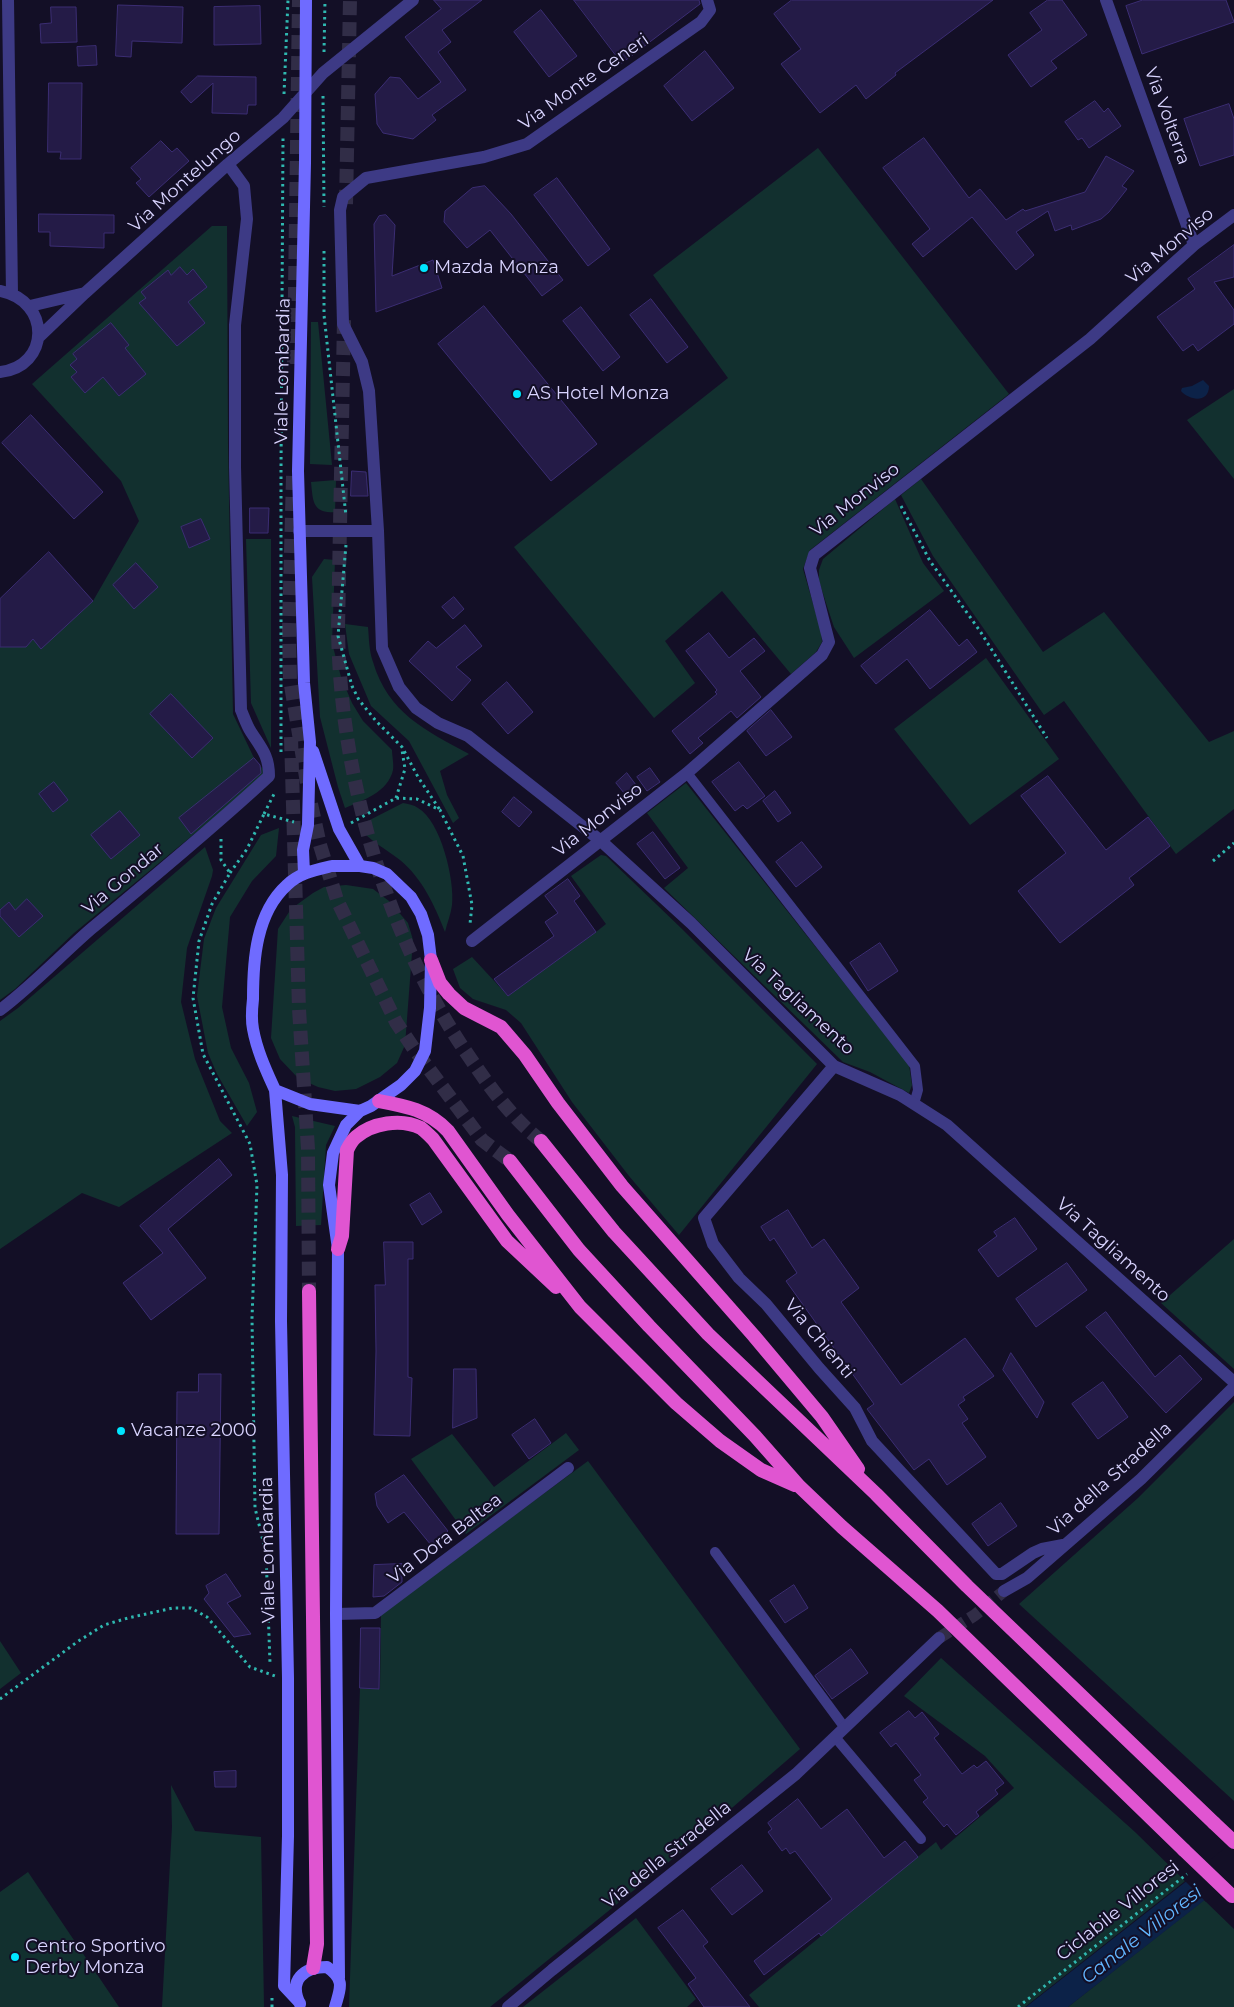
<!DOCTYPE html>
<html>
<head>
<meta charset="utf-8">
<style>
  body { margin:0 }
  canvas { display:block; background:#130f26 }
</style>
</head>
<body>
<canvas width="1234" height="2007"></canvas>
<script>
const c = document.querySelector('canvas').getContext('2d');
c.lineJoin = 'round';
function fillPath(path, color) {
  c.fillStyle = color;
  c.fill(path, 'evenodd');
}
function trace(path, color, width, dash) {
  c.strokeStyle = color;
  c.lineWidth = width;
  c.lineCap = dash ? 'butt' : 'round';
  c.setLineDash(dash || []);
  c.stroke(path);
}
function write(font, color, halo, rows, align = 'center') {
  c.font = font + ' Montserrat,sans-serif';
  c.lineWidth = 4;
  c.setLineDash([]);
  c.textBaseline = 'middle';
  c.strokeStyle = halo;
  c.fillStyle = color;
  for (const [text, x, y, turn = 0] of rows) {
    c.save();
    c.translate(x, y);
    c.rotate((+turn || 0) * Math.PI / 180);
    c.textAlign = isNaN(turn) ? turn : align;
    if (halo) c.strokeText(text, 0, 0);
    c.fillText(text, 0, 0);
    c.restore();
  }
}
fillPath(new Path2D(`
  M818 148 1009 394 810 550 803 569 821 631 822 642 816 652 791 674 722 591 665 641 695 683 654 718 514 547 728 378 653 275Z
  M212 226H227L228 445 233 714 254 758 267 774 74 933 15 989 0 1000V647H26L33 639 41 648 93 601 139 521 121 481 32 384Z
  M311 322H318L332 465 310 464Z
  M1234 389V479L1187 420Z
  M921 479 1043 652 1104 612 1209 742 1234 731V809L1176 854 1064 701 1044 715 933 556 901 495Z
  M336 480 335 512C312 514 313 500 311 482Z
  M895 499 923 563 944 591 854 658 834 627 826 603 819 581V570L823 559Z
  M246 539H271V748L251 703Z
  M324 559 335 560 332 643 341 677 352 703 363 721 392 750C392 756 394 764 393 770 388 792 364 800 345 808L338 787 320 717 312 577Z
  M345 624 368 627C369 638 369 651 373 662 388 713 425 730 469 754L440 771 447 795 459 818 453 823 409 741 371 706 349 654Z
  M986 658 1059 759 970 825 894 729Z
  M686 783 909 1065 912 1085 909 1093 870 1072 843 1062 664 888 688 868 647 813Z
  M403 803C408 804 414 805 418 808 441 821 455 881 452 905 451 914 447 923 445 932 435 906 422 878 400 860 386 849 368 840 358 826Z
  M279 828 276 856 252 881 230 917 222 1007 231 1048 249 1083 257 1112 247 1126 217 1074 208 1053 197 996 204 939 216 908 261 835Z
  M205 847 213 870 212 876 187 948 181 1002 195 1059 220 1121 232 1133 119 1207 82 1193 0 1249V1021L18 1008Z
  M601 855 606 856 681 928 817 1064 679 1235 629 1176 572 1102 521 1023 506 1010 473 999 460 988 453 969 472 957 508 996 596 932 606 924 571 876Z
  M346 885 373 889 389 901 408 923 413 940 405 1045 397 1063 380 1077 356 1089 335 1091 318 1087 298 1078 280 1059 271 1038 278 929 291 909 313 893 324 887Z
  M292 1116 335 1126 326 1145 321 1225 296 1226 295 1127Z
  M1234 1239V1369L1161 1303Z
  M1234 1402V1801L1019 1604 1138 1498Z
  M566 1433 579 1450 466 1534 411 1459 452 1434 494 1487Z
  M588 1461 800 1749 681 1852 490 2007H349L360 1688 380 1689 381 1614Z
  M0 1641 21 1673 0 1689Z
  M941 1658 1135 1832 1185 1881 1025 2007H759L749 1995 936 1842 941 1850 1014 1788 985 1756 904 1696Z
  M171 1785 195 1831 261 1837 264 2007H162L172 1827Z
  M28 1872 119 2007H0V1892Z
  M1204 1900 1234 1929V2007H1068Z
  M636 1918 696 1999 687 2007H523Z`), '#12302f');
fillPath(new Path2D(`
  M1203 380 1209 386C1209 403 1190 401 1181 391L1182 388 1192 386Z
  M1234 1844V1877L1068 2007H1026Z`), '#0c2248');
fillPath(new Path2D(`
  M1234 1841V1880L1206 1902 1184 1880Z`), '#130f26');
const building = new Path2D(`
  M434 0H482L442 30 451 42 438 52 466 90 432 115 436 120 413 139 383 133 377 124 375 94 390 77 400 78 418 99 441 82 405 37 441 9Z
  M574 0H699L700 4 622 63Z
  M792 0H993L895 73 896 75 866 99 856 85 820 113 781 64 801 49 774 14Z
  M1048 0H1062L1087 35 1051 61 1057 68 1031 87 1008 55 1042 30 1030 13Z
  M1143 0H1226L1234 22 1142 54 1126 6Z
  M118 5 183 7 182 43 132 41 131 57 116 56Z
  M260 6 261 44 214 45V7Z
  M51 7H76L77 42 41 43 40 24 51 23Z
  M541 10 577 56 549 77 514 32Z
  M96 46 97 65 78 66 77 47Z
  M705 51 734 88 692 121 664 86Z
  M198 76 256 77V105H248L247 114 212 113 213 83 191 103 181 92Z
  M49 83H82L81 159H60L61 152H48Z
  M1095 101 1104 112 1108 108 1121 126 1089 148 1082 138 1078 140 1065 122Z
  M1229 104 1234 119V155L1200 166 1184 119Z
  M924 138 969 198 980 189 1006 220 1023 209 1025 211 1085 192 1106 156 1134 171 1122 186 1127 189 1109 212 1101 219 1072 230 1071 225 1055 231 1048 211 1016 232 1034 255 1016 270 972 217 923 257 912 244 930 229 883 168Z
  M161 141 172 152 177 148 189 161 149 197 136 183 141 179 131 168Z
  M557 178 610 249 588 266 534 195Z
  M485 186 511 214 563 280 542 296 490 230 467 248 444 222 445 211 472 188Z
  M39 214 114 215V233H104V248L50 246V232H39Z
  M386 215 395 225 392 276 433 260 442 288 376 312 374 224 379 216Z
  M1234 245V277L1214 282 1234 310V324L1198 351 1193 344 1183 351 1157 317 1195 289 1188 279Z
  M180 267 187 275 193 269 207 287 188 302 205 323 177 346 139 303 146 298 141 292 168 270 171 275Z
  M651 299 688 347 667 363 630 315Z
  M484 306 597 444 551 481 438 344Z
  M581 307 620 357 603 371 563 321Z
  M111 323 129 345 125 348 146 374 119 396 103 377 85 393 71 377 77 372 70 365 77 359 73 354Z
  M31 415 103 492 74 519 2 443Z
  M352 471 366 472 368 496H351Z
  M250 508H269L268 533H250Z
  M201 519 210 539 189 548 181 527Z
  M49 552 93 601 41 649 33 639 26 647H0V599Z
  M136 563 158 587 134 609 113 585Z
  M454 597 464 609 453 619 442 607Z
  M930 610 959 646 967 639 977 652 930 689 907 659 876 684 861 666Z
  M465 625 482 646 456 667 471 680 452 701 409 661 428 641 436 648Z
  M709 633 729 658 754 638 765 651 740 671 761 697 737 718 731 711 698 738 703 743 690 754 672 731 717 694 715 692 717 690 686 651Z
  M507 682 533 712 508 734 482 704Z
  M171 694 213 738 192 758 150 714Z
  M771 710 792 737 766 756 747 731Z
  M254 758 260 765 261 773 191 834 179 818Z
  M739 762 765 796 747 809 743 805 735 811 712 782Z
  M650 768 660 782 647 791 637 777Z
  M627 773 639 789 628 798 616 783Z
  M1048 776 1106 850 1148 817 1170 846 1129 878 1134 885 1060 943 1018 891 1066 853 1021 796Z
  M54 782 68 800 53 812 39 794Z
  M775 791 791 813 778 822 763 801Z
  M514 797 532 812 519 827 502 812Z
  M120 811 140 835 111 859 91 835Z
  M653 832 680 868 665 879 637 844Z
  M802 842 822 867 796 887 776 862Z
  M568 879 580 896 574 901 596 932 508 996 494 979 554 936 545 922 558 913 545 896Z
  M27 899 43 916 19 937 0 916V910L9 902 15 910Z
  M880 943 898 971 868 991 850 963Z
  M219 1159 232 1175 168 1229 206 1278 151 1320 123 1283 163 1253 140 1226Z
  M430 1193 442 1212 422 1225 410 1205Z
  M788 1210 812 1248 824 1239 859 1288 841 1302 901 1385 965 1338 994 1376 963 1397 965 1400 958 1405 968 1419 962 1423 986 1457 947 1485 929 1459 914 1470 867 1409 874 1404 786 1281 797 1273 774 1238 770 1241 761 1227Z
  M1015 1218 1037 1249 998 1277 978 1250 997 1236 994 1232Z
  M384 1242H413V1259H408V1377L412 1378 410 1436 374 1435 376 1351 375 1285H385Z
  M1067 1263 1087 1290 1036 1327 1016 1299Z
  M1106 1312 1155 1377 1180 1355 1202 1379 1166 1413 1086 1327Z
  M1011 1353 1044 1402 1037 1418 1003 1370Z
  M454 1369H476L477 1418 453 1428Z
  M199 1374H221L219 1534H176L177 1392H198Z
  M1103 1382 1128 1417 1098 1439 1072 1404Z
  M535 1419 551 1443 529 1459 512 1435Z
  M404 1475 448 1531 431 1545 404 1512 388 1523 377 1506 375 1494Z
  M1001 1503 1017 1526 988 1546 972 1524Z
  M402 1564V1582L384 1596 373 1597 374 1565Z
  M226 1574 241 1596 227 1603 251 1634 234 1637 204 1599 209 1593 206 1586Z
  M794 1585 808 1608 785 1623 770 1601Z
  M361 1628H380L379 1689 360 1688Z
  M851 1649 868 1673 832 1699 815 1676Z
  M909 1711 915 1718 922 1712 939 1734 934 1738 962 1774 974 1765 977 1768 986 1761 1004 1783 995 1790 998 1794 976 1812 979 1816 956 1835 947 1824 944 1827 923 1802 928 1798 914 1780 921 1775 896 1743 891 1747 880 1733Z
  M236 1771V1787H215L214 1772Z
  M798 1799 821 1829 847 1809 884 1858 905 1841 918 1857 821 1936 819 1933 764 1975 754 1961 832 1899 795 1851 790 1854 786 1848 782 1851 768 1832 772 1829 768 1823Z
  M742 1865 763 1891 732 1915 711 1889Z
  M683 1910 708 1942 703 1946 750 2007H704L688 1984 696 1978 658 1928Z`);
fillPath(building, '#241b47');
trace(building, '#3b2d73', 1);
trace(new Path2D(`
  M939 1638 975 1615 1004 1591`), '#312d47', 12, [12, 6]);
trace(new Path2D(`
  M346 204 350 0
  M344 320 338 629C340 776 386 937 470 1058 492 1090 511 1117 541 1141
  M294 364 299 0
  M293 476 289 629 290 679 307 783
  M291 737 299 1009 308 1149 309 1291
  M311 804 320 845 337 900 396 1022 414 1049 482 1140 510 1161`), '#312d47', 14, [14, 7]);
trace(new Path2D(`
  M324 52 325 0
  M284 94 288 0
  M323 96 324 207
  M324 251V315L346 516
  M901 506 930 561 980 631 1047 738
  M346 545 338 636 352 686 359 700 376 721 402 747 418 777 440 810
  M281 752V470L283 138
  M396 798 405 769 402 750
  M264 814 275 792
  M351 823 396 798 417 799 440 810 463 856 472 905 470 924
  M221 839V860L230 873 212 904 199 941 193 998 203 1054 250 1144 257 1185 252 1318 255 1508 266 1553 270 1663
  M1213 861 1234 843
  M230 873 247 849 264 814 294 822
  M0 1699 77 1642 104 1625 128 1618 173 1608H191L207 1617 250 1667 275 1676
  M272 2007V1997
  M1018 2007 1187 1874`), '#2fb8b0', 3, [2.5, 4]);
trace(new Path2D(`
  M687 773 915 1066 918 1090 914 1104
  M715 1552 845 1728
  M835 1737 921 1839`), '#3d3a85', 10);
trace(new Path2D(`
  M8 0 12 294
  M707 0 710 10 701 22 527 144 484 157 366 178 343 197 340 210 343 324 362 362 369 391 378 531 382 648 399 687 416 708 438 723 468 736 601 841 691 923 834 1066 900 1095 947 1125 1234 1382
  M1106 0 1194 245
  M0 291C52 301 50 367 0 372
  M30 306 85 293
  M38 338 85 293 228 164 283 118 323 73 413 0
  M299 531H378
  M472 941 687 773 822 655 829 642 810 568 814 555 1090 339 1194 245 1234 215
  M0 1010C33 985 60 956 91 929 151 879 212 829 269 776 269 756 262 749 251 732 247 726 244 717 241 710L235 467V325L247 219 244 186 228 164
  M834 1066 704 1218 713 1244 739 1278 766 1304 819 1368 855 1408 872 1441 996 1574H1002L1033 1553 1042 1549 1063 1545
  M1004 1591 1027 1578 1141 1479 1234 1387
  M336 1614 375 1613 568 1468
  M508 2007 552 1970 796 1774 939 1638`), '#3d3a85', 12);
trace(new Path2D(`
  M313 751 339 829 360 866
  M332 866H360L373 868 387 874 411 897 421 914 428 935 431 960 430 1008 425 1051 415 1071 401 1085 371 1106 360 1111 310 1104 275 1090C266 1070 257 1051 253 1029 251 1019 252 1008 253 999 253 960 256 913 287 885 299 873 315 870 332 866Z
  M304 873 303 850 308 825 310 742 304 683 298 471 305 163 306 0
  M275 1090 282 1175 281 1321 288 1678V1836L284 1986 300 2003
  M339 1978 336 1614 338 1249 329 1185 333 1153 346 1125 360 1111
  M300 2004C288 1980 304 1967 327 1967 346 1980 340 1989 335 2007`), '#6f6bff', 12);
trace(new Path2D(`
  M431 960 440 983 449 994 464 1008 501 1027 525 1055 558 1103 622 1186 754 1336 822 1417 858 1469
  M379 1101C406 1106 428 1110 448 1131L508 1215 580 1307 676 1403 720 1441 761 1470 795 1485
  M541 1141 614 1232 708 1334 876 1494 967 1586 1214 1823
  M510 1161 579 1250 649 1326 755 1436 799 1486 842 1527 938 1611 1184 1850
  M338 1249 342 1236 347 1150C349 1146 352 1140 356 1137 372 1123 401 1118 421 1128 425 1131 429 1135 433 1139L507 1241 556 1287
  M309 1291 317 1944 313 1968`), '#e055d1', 14);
trace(new Path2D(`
  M1214 1823 1234 1842
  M1184 1850 1232 1896`), '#e055d1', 14);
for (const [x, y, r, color] of [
  [424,268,5,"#00e5ff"],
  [517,394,5,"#00e5ff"],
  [121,1431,5,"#00e5ff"],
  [15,1957,5,"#00e5ff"]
]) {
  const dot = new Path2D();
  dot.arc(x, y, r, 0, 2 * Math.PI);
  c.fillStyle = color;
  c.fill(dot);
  trace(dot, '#130f26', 2);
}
write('18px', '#d9d4ff', '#130f26', [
  ["Via Monte Ceneri",584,82,-35],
  ["Via Volterra",1167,116,70],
  ["Via Montelungo",185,181,-42],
  ["Via Monviso",1170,246,-40],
  ["Viale Lombardia",283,371,-89],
  ["Via Monviso",855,500,-38],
  ["Via Monviso",598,820,-38],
  ["Via Gondar",123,879,-40],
  ["Via Tagliamento",798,1002,43],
  ["Via Tagliamento",1113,1250,42],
  ["Via Chienti",819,1339,50],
  ["Via della Stradella",1110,1479,-42],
  ["Via Dora Baltea",445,1539,-37],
  ["Viale Lombardia",268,1550,-91],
  ["Via della Stradella",667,1855,-39],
  ["Ciclabile Villoresi",1118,1911,-38]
]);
write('18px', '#d9d4ff', '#130f26', [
  ["Mazda Monza",434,268],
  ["AS Hotel Monza",527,394],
  ["Vacanze 2000",131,1431],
  ["Centro Sportivo",25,1947],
  ["Derby Monza",25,1968]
], 'left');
write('italic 19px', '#62b6ff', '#130f26', [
  ["Canale Villoresi",1142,1935,-38]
]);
</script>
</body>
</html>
